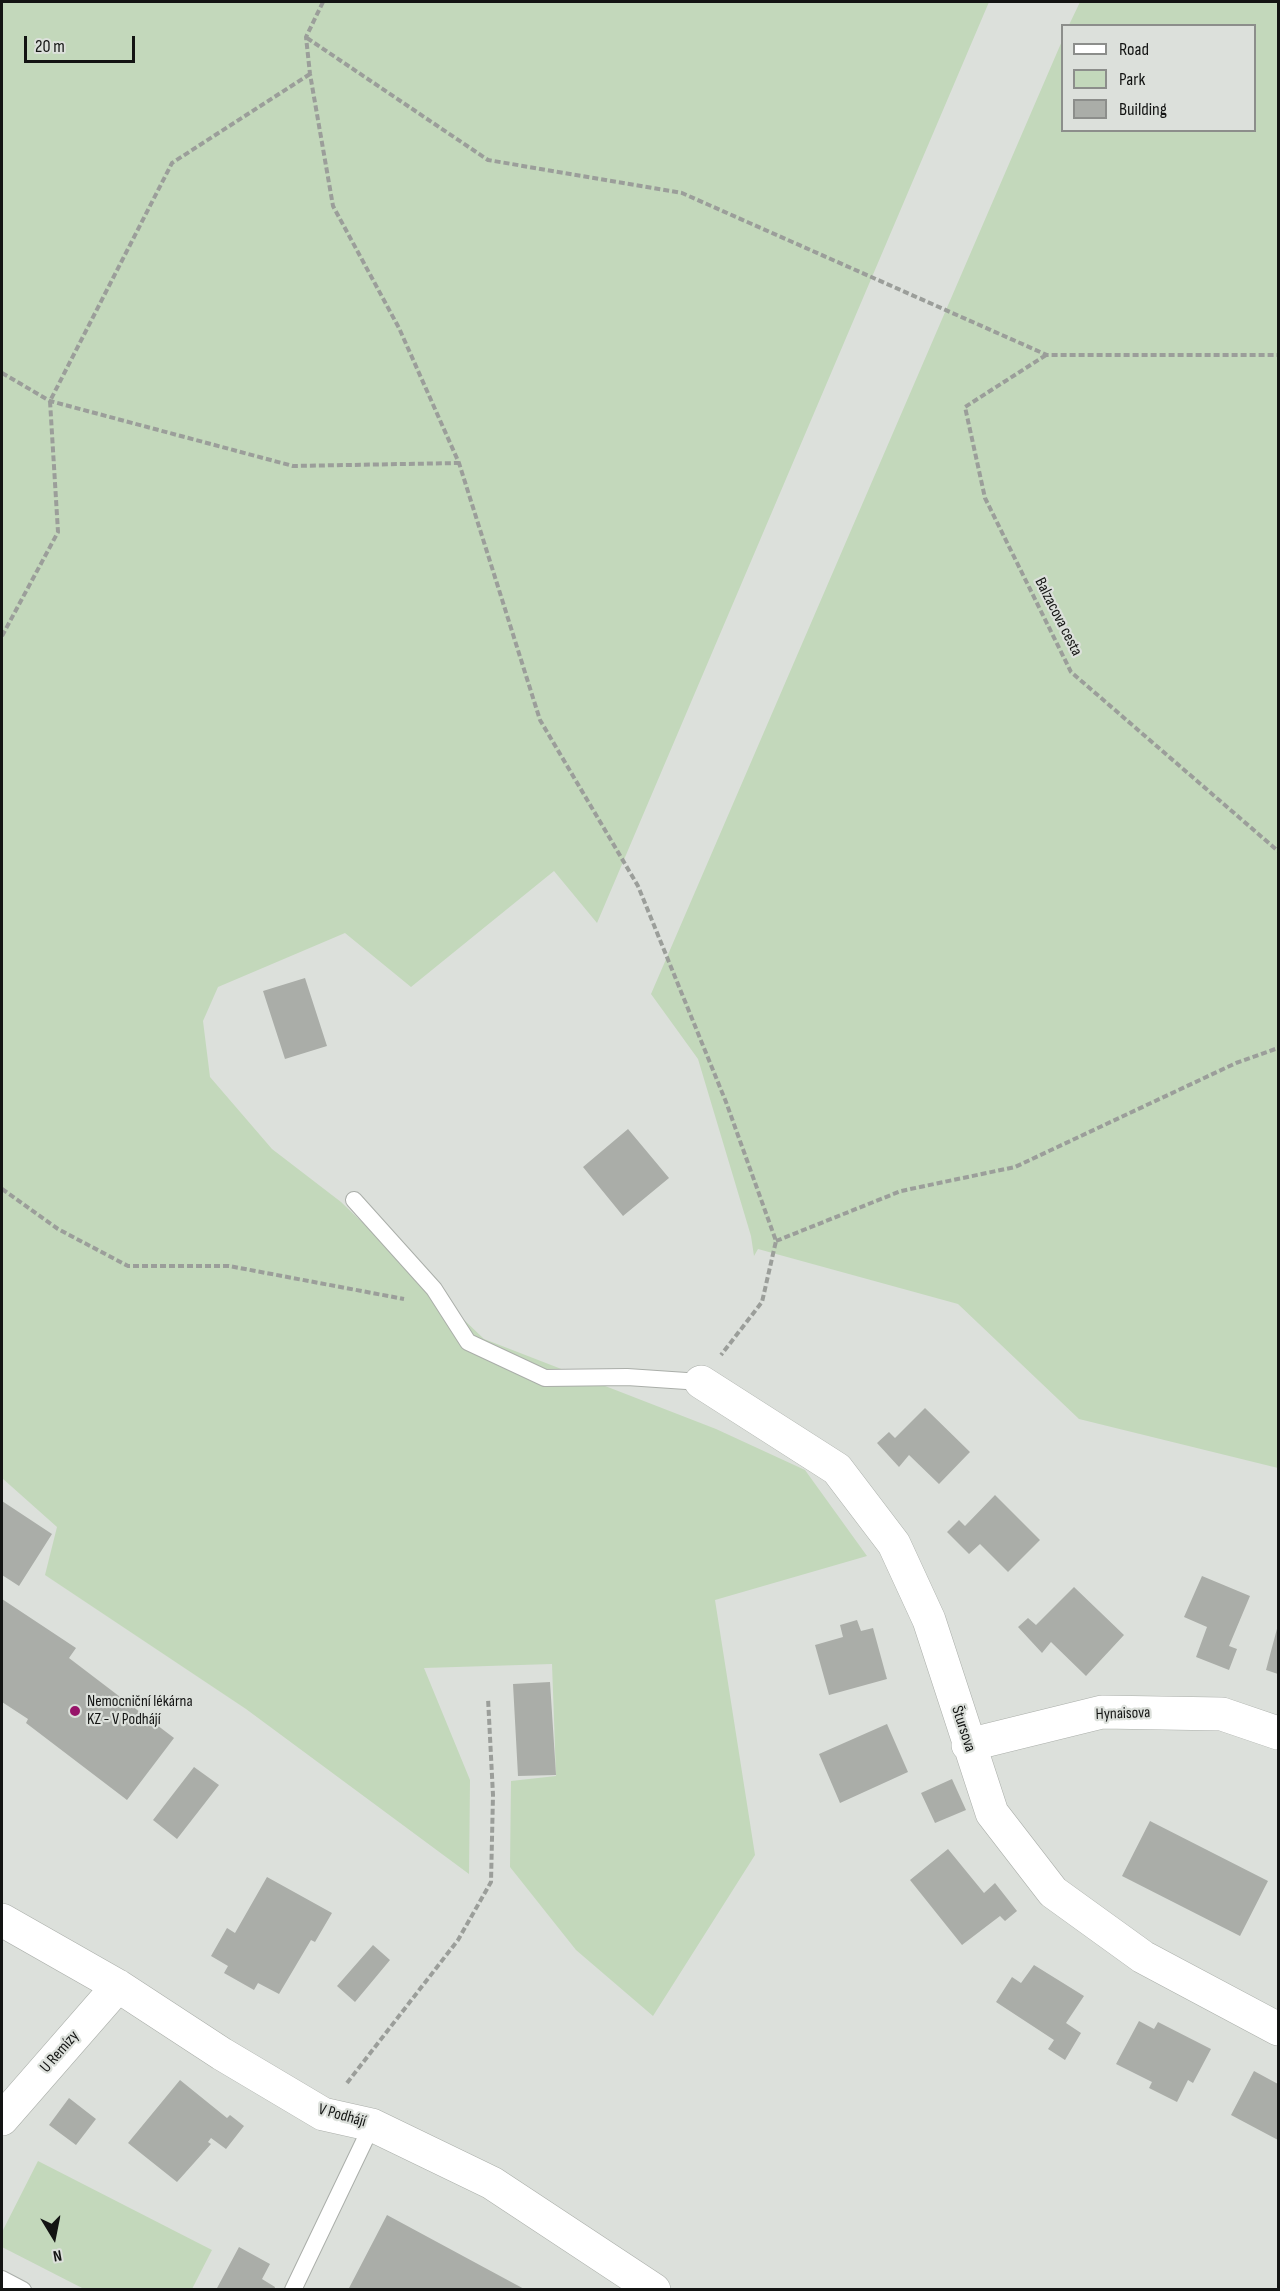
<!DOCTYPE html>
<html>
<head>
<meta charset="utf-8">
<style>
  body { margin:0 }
  #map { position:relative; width:1280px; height:2291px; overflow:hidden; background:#dce0db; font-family:"Sofia Sans Condensed",sans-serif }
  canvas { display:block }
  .frame { position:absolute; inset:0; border:3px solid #131413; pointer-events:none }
  .legend { position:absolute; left:1061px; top:24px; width:195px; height:108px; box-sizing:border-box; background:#dce0db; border:2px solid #8c8e8b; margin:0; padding:8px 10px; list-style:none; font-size:18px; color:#131413 }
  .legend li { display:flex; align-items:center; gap:12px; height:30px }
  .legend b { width:30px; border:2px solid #8c8e8b }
  .north { position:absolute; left:24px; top:2207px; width:60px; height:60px; -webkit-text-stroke:4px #dce0db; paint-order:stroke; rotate:170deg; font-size:16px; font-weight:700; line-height:24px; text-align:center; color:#131413 }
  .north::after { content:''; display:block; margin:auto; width:21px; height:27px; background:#131413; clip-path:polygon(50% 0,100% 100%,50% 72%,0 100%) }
  .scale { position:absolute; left:24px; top:36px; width:111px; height:27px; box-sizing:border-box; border:3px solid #131413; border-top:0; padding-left:8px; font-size:18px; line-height:21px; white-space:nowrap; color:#131413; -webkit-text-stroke:4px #dce0db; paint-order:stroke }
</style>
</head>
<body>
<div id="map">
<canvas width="1280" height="2291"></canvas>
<div class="frame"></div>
<ul class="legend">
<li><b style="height:8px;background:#fff"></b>Road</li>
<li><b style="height:16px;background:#c3d8bb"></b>Park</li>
<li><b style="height:16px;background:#aaada8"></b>Building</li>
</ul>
<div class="north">N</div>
<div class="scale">20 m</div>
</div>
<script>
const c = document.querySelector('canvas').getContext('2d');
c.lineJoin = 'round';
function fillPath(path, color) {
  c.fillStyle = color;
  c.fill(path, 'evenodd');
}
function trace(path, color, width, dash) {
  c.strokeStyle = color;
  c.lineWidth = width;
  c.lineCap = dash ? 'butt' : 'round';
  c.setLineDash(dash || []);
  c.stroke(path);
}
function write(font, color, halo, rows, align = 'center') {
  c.font = font + ' "Sofia Sans Condensed",sans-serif';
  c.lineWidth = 4.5;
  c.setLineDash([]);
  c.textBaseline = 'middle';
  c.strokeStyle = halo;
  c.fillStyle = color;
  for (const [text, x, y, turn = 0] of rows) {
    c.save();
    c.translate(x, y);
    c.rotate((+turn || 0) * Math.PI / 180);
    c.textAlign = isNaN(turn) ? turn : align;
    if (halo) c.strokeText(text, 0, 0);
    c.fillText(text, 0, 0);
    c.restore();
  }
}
fillPath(new Path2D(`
  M2 2H989L597 923 554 871 411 987 345 933 218 987 203 1021 210 1077 272 1149 341 1202 484 1339 716 1429 805 1470 867 1556 715 1600 755 1855 653 2016 576 1950 510 1867 511 1781 556 1776 552 1664 424 1668 470 1780 469 1874 246 1709 45 1575 57 1527 2 1478Z
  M1080 2H1278V1468L1079 1419 958 1304 758 1249 754 1256 751 1236 698 1059 651 994 1062 41V130H1254V26L1069 25Z
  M38 2161 212 2250 192 2289H84L2 2247V2232Z`), '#c3d8bb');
fillPath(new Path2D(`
  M305 978 327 1046 285 1059 263 991Z
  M628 1129 669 1178 623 1216 583 1167Z
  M925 1408 970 1452 939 1484 909 1455 899 1467 877 1443 889 1432 895 1438Z
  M995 1495 1040 1540 1008 1572 980 1544 969 1554 947 1532 959 1520 965 1526Z
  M2 1501 52 1534 19 1586 2 1575Z
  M1202 1576 1250 1596 1229 1646 1237 1649 1229 1670 1196 1657 1207 1627 1184 1617Z
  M1074 1587 1124 1635 1086 1676 1051 1642 1042 1653 1018 1627 1028 1618 1036 1625Z
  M2 1599 76 1648 69 1658 174 1738 127 1800 26 1723 28 1719 2 1702Z
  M857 1620 861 1631 873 1628 887 1679 829 1695 815 1645 843 1637 840 1625Z
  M1278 1625V1674L1266 1670Z
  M550 1682 556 1775 518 1776 513 1684Z
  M887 1724 908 1772 840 1803 819 1754Z
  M194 1767 219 1785 177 1839 153 1820Z
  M952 1779 966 1810 935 1823 921 1793Z
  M1150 1821 1268 1881 1240 1936 1122 1876Z
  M948 1849 984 1893 995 1883 1017 1911 1005 1921 1000 1916 962 1945 910 1880Z
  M267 1877 332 1913 315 1942 311 1940 279 1994 258 1983 254 1990 224 1973 228 1966 211 1956 227 1928 235 1933Z
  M373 1945 390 1960 355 2002 337 1986Z
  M1034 1965 1084 1996 1066 2023 1081 2033 1065 2060 1048 2049 1054 2040 996 2002 1012 1977 1021 1983Z
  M1139 2021 1154 2029 1158 2022 1211 2049 1193 2083 1188 2080 1177 2102 1149 2088 1152 2082 1116 2064Z
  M1254 2071 1278 2084V2140L1231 2115Z
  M180 2080 227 2118 230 2115 244 2126 226 2149 211 2138 208 2142 211 2144 177 2182 128 2143Z
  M69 2098 96 2119 76 2145 49 2125Z
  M387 2215 526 2290H348Z
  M239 2247 270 2264 262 2279 275 2287 274 2290H216Z`), '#aaada8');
const lane = new Path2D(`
  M354 1200 434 1289 468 1342 545 1378 627 1377 701 1382
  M2 2279 23 2290
  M293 2290 372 2125`);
const street = new Path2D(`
  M701 1382 837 1469 894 1544 929 1620 992 1813 1053 1892 1143 1957 1278 2029
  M968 1745 1102 1712 1222 1714 1278 1733
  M2 1920 118 1986 222 2054 323 2114 372 2125 492 2183 654 2290
  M2 2119 118 1986`);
trace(lane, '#aaaea9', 18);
trace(street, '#aaaea9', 34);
trace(new Path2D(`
  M323 2 306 37 310 74 333 206 399 328 459 463 540 720 638 886 726 1102 776 1241 762 1302 721 1355
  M307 38 488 160 682 193 1047 355H1278
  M1046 355 965 407 985 498 1071 672 1278 851
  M2 373 50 401 293 466 459 463
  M2 636 58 532 50 401 172 163 310 74
  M2 1189 58 1229 128 1266H229L404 1299
  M776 1241 901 1191 1015 1167 1236 1063 1278 1048
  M347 2083 458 1940 491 1882 493 1795 488 1698`), '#9b9e9a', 4, [6, 3]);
trace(lane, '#fff', 16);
trace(street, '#fff', 33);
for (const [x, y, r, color] of [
  [75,1711,6,"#971369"]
]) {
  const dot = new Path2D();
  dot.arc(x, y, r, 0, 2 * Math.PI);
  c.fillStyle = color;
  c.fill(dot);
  trace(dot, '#dce0db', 2);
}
write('16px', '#131413', '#dce0db', [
  ["Balzacova cesta",1058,617,63],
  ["Hynaisova",1123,1714,-2],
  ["Štursova",963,1729,72],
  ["U Remízy",60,2052,-49],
  ["V Podhájí",342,2116,16]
]);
write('16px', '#131413', '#dce0db', [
  ["Nemocniční lékárna",87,1702],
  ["KZ - V Podhájí",87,1720]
], 'left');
</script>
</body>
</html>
